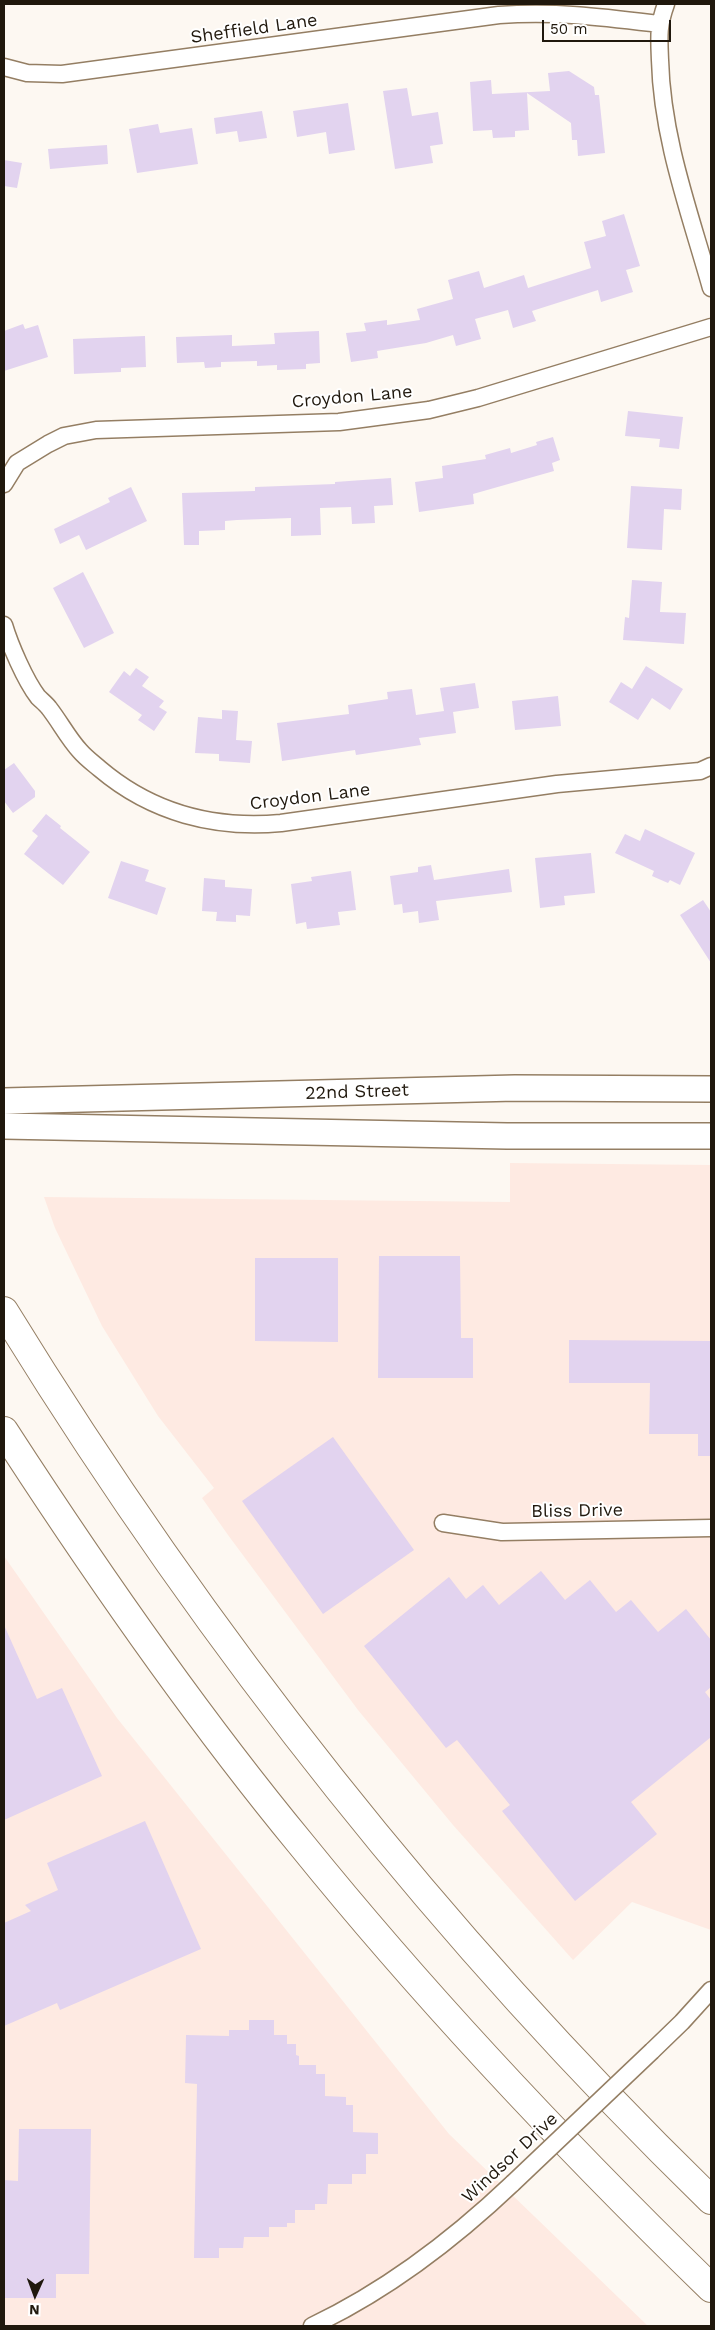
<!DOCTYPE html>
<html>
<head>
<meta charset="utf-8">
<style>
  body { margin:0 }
  #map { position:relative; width:715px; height:2330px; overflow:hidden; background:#fdf8f2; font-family:"Work Sans",sans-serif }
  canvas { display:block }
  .frame { position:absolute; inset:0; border:5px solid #20180d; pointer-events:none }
  .north { position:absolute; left:10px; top:2270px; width:50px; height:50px; -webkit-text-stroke:4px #fff; paint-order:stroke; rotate:182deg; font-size:14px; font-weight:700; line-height:20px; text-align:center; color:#20180d }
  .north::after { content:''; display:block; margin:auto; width:18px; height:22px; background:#20180d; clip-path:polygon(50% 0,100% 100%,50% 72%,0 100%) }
  .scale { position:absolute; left:542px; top:20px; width:129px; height:22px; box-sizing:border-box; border:2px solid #20180d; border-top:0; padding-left:6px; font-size:15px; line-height:18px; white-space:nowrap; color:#20180d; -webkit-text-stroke:4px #fff; paint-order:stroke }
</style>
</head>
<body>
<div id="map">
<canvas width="715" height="2330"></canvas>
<div class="frame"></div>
<div class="north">N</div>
<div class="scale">50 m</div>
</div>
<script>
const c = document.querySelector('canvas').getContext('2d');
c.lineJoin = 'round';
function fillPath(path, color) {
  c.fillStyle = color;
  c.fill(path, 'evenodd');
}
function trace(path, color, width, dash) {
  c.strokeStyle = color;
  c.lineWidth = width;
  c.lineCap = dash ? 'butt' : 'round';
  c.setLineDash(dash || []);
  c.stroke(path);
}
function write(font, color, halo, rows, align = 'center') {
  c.font = font + ' "Work Sans",sans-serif';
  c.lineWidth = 4;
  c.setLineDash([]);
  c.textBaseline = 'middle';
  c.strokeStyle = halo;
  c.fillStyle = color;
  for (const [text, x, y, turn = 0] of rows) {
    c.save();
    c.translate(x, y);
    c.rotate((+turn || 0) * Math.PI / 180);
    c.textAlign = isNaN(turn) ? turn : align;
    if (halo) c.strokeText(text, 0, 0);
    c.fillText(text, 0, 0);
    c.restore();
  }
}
fillPath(new Path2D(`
  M510 1163 711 1165V1930L632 1902 573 1960 453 1825 358 1710 228 1535 202 1498 214 1488 158 1416 102 1326 55 1228 44 1197 510 1202Z
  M4 1556 117 1718 449 2134 648 2326H4Z`), '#feeae2');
fillPath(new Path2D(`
  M569 71 594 87 595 95H599L605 153 578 156 577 140H572L571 123 527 93 529 130 515 131V137L493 138 492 130 473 131 470 82 491 80 492 94 550 91 548 73Z
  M407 88 412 116 438 112 443 144 430 146 433 163 395 169 383 91Z
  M348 103 355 150 329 154 326 132 297 137 293 111Z
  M262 111 267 138 239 142 237 131 216 134 214 118Z
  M158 124 160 133 192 128 198 164 137 173 129 129Z
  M107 145 108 164 50 169 48 149Z
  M4 160 22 163 17 188 4 186Z
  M624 214 640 266 626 270 633 292 601 302 598 290 532 311 536 321 513 328 508 310 475 319 481 339 456 346 453 335 426 343 377 351 378 358 351 362 346 333 366 331 364 323 387 320V325L420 320 417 309 453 299 448 280 479 271 484 288 524 275 528 288 591 268 584 242 606 236 602 221Z
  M23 324 25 329 38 325 48 357 4 371V331Z
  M319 331 320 363 306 364V369L277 370V365L257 366V361L221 362V367L205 368 204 362 177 363 176 337 232 335V346L275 344 274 333Z
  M145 336 146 367 121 368V372L74 374 73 339Z
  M628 411 683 417 679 449 659 447 660 439 625 436Z
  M553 437 560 460 552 463 554 471 473 494 474 504 419 512 415 482 443 478 442 466 486 459 485 455 510 448 511 453 537 445 536 442Z
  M391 478 393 505 374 506 375 523 352 524 351 507 320 508 321 535 291 536V518L237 520 225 521V530L199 531V545H184L182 493 255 491V487L335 484V482Z
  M631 486 682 489 681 510 664 509 662 550 627 548Z
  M131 487 147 521 86 550 79 535 60 544 54 529 110 502 108 498Z
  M83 572 114 633 84 648 53 588Z
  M632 580 662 582 660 612 686 613 684 644 623 640 625 617 629 618Z
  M646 666 683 689 670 710 652 698 638 720 609 702 621 682 632 689Z
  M136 668 149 677 142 686 164 701 159 707 167 712 154 731 138 720 142 715 109 692 124 671 130 676Z
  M475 683 479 708 453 712 456 733 419 738 421 745 356 755 355 750 282 761 277 723 349 714 348 705 388 699 387 692 412 689 416 715 444 711 440 688Z
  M558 696 561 726 515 730 512 701Z
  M222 710 238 711 236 740 252 741 250 763 219 761V754L195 753 198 717 222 719Z
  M14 763 35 791V797L13 813 4 801V770Z
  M46 814 61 826 60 828 90 852 63 885 24 854 38 836 32 831Z
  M645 829 695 853 680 885 670 880 668 883 652 876 654 871 615 853 625 834 640 841Z
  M591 853 595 893 564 896 565 905 540 908 535 858Z
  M121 861 149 870 145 881 166 888 157 915 108 898Z
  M431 865 434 880 509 869 512 892 436 901 439 920 419 923 418 911 403 913 402 904 394 905 390 876 418 872V867Z
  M351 871 356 910 338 912 340 925 307 929 306 922 296 924 291 884 312 881 311 877Z
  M204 878 225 880V887L252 889 250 916 236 915V922L216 921 217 912 202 911Z
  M703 900 711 912V963L680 915Z
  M379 1256H460L461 1338H473V1378H378Z
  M255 1258H338V1342L255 1341Z
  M569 1340 711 1341V1456H698V1434H649L650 1383H569Z
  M333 1437 414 1550 323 1614 242 1501Z
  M541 1571 565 1600 590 1580 616 1612 631 1600 658 1632 686 1609 711 1640V1687L705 1692 711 1700V1737L631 1802 657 1834 575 1901 502 1811 510 1805 457 1740 446 1748 364 1646 449 1577 466 1599 483 1585 499 1605Z
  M4 1625 37 1699 62 1688 102 1776 4 1820Z
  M145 1821 201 1949 60 2010 57 2003 4 2026V1923L31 1911 25 1905 58 1890 47 1863Z
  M249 2020H274V2035H287V2044H296V2055L299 2056V2065H316V2074H325V2096L346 2097V2105H353V2132L378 2133V2154H366V2174H352V2184H328L327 2204H315V2210H295V2223H287V2227H269V2237H244L243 2248H219V2258H194L197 2084 185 2083 186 2035 229 2036V2030H249Z
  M19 2129H91L89 2274H56V2298H4V2180L18 2181Z`), '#e2d3ef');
const street = new Path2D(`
  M666 4C658 26 659 37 660 60 662 139 690 213 711 288
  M4 67 27 73 62 74 499 15C557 11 602 17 659 24
  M4 484 17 463 48 444 64 436 96 430 339 422 429 410 478 398 711 327
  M4 625C10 645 25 680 38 697 42 701 46 704 49 708 60 722 68 738 80 751 86 758 93 763 100 769 152 813 215 829 281 823L557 784 700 771 711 766
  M443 1523 502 1532 711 1528
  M652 2051 682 2022 711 1990
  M312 2326C388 2290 453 2240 513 2183`);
const primary = new Path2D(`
  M4 1101 515 1088 711 1089
  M4 1126 507 1136H711`);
const highway = new Path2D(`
  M4 1311C203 1635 439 1935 711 2200
  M4 1431C96 1573 193 1713 301 1844 428 2001 566 2147 711 2288`);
trace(street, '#947e63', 19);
trace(primary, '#947e63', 28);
trace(highway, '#947e63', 30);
trace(street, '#fff', 16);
trace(primary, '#fff', 25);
trace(highway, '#fff', 28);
const streetBridge = new Path2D(`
  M513 2183 652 2051`);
trace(streetBridge, '#947e63', 19, []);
trace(streetBridge, '#fff', 16);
write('18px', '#20180d', '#fff', [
  ["Sheffield Lane",254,29,-8],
  ["Croydon Lane",352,397,-5],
  ["Croydon Lane",310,797,-7],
  ["22nd Street",357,1092,-2],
  ["Bliss Drive",577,1511,-1],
  ["Windsor Drive",510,2158,-43]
]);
</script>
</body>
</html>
